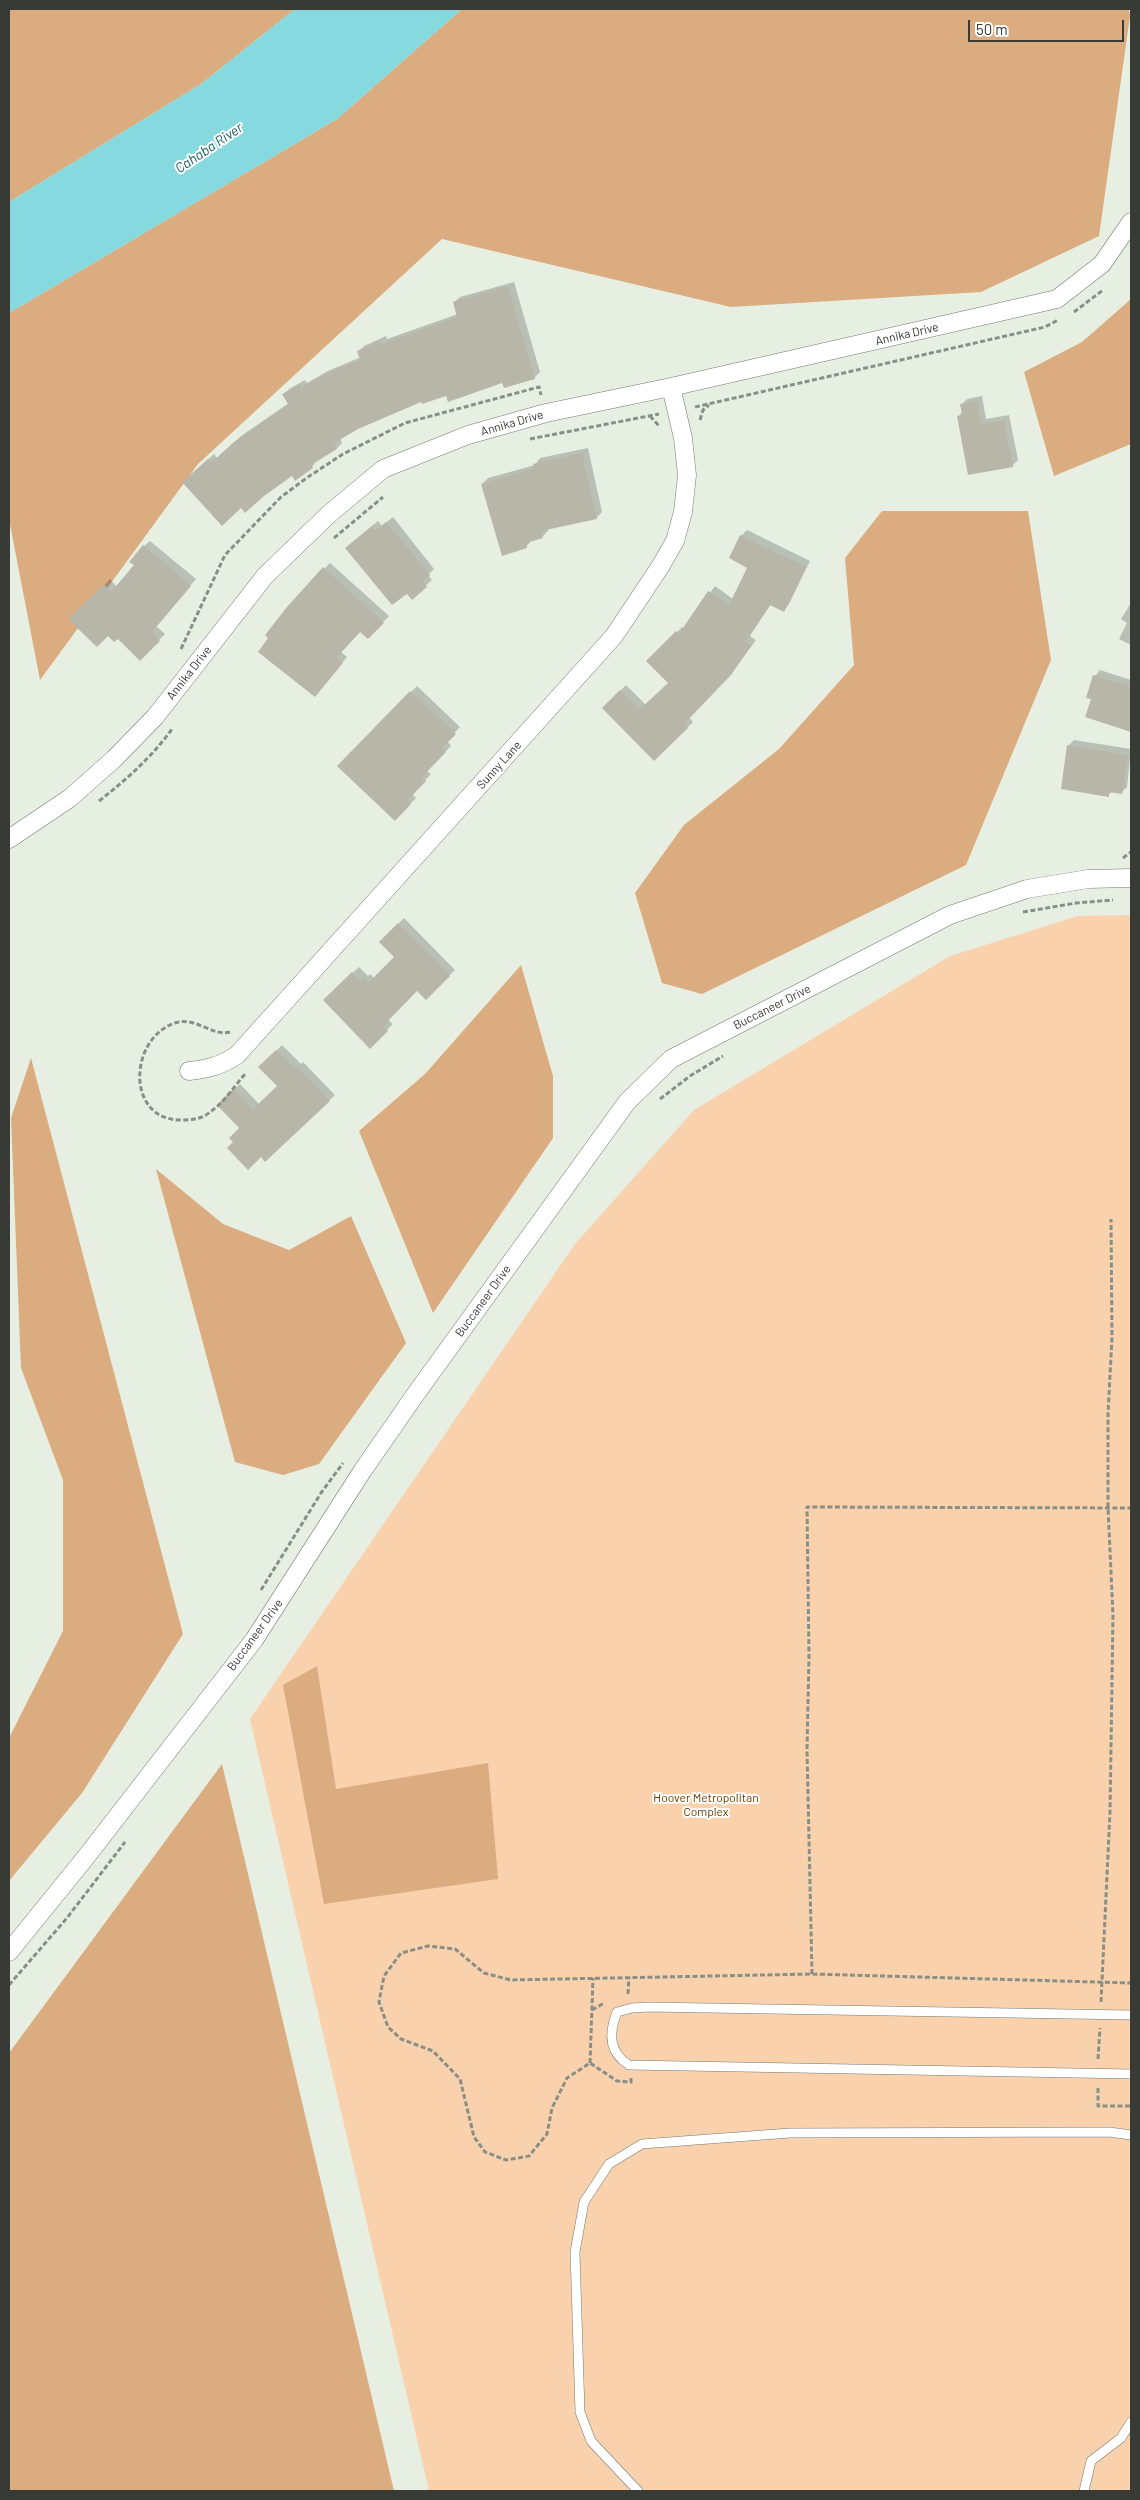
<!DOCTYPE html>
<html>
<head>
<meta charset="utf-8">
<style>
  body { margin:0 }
  #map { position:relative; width:1140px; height:2500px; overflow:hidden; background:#e7efe2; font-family:Barlow,sans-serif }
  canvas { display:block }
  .frame { position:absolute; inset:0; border:10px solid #373a35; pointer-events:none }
  .scale { position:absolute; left:968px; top:20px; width:156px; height:22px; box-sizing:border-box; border:2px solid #373a35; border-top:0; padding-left:6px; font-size:15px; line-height:18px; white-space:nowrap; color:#373a35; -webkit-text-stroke:4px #fff; paint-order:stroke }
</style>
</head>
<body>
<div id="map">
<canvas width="1140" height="2500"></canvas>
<div class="frame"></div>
<div class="scale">50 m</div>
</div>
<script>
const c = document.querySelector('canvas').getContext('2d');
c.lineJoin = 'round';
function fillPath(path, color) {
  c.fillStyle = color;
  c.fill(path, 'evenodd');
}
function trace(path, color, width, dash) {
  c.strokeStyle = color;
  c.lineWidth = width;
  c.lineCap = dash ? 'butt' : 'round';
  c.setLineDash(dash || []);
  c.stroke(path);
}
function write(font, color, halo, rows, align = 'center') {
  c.font = font + ' Barlow,sans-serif';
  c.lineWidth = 4;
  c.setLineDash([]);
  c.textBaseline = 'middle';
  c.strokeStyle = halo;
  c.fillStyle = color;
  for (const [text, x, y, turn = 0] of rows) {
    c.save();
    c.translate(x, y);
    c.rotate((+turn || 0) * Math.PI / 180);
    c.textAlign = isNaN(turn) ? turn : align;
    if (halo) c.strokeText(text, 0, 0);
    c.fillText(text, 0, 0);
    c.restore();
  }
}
fillPath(new Path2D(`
  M1131 915V2491H429L250 1719 575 1244 694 1110 950 956 1078 916Z`), '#f9d1ad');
fillPath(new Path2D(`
  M9 9H295L201 84 9 202Z
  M462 9H1129L1130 16 1099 236 981 292 731 307 442 239 198 464 40 680 9 519V313L337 119Z
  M1131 299V444L1054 476 1024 372 1082 342Z
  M882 511H1028L1051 660 966 865 702 994 662 983 635 893 684 825 779 749 854 665 845 558Z
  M521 965 553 1076V1138L433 1313 359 1131 425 1074Z
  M31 1058 183 1634 82 1793 9 1881V1738L63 1631V1480L21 1368 11 1118Z
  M156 1169 223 1224 289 1250 351 1216 406 1343 319 1464 283 1475 235 1462Z
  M317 1666 336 1789 488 1763 498 1879 324 1904 283 1685Z
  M222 1764 394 2491H9V2053Z`), '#dbac7f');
fillPath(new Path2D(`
  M295 9H462L337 119 9 313V202L201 84Z`), '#86d9de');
fillPath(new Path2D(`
  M514 282 540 372 534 378 503 382 422 400 358 428 340 438 342 443 337 448 317 460 312 467 295 479 292 475 241 507 189 477 214 454 217 458 241 436 289 403 284 394 289 389 305 380 307 383 328 371 361 357 358 352 364 346 386 336 387 339 458 314 454 302 460 297Z
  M982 396 986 419 1009 415 1018 460 1012 466 958 417 962 412 961 405 967 399Z
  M588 448 602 512 596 518 547 528 548 531 542 537 532 540 526 547 482 484 488 478 535 465 540 458Z
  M393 517 434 569 428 575 432 580 412 598 353 542 378 521 382 526Z
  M747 530 810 561 789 604 784 610 771 604 750 636 756 640 736 667 689 717 693 722 654 760 603 708 626 685 646 705 669 683 648 661 682 627 684 629 715 586 733 599 749 567 741 536Z
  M150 541 196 579 156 626 165 634 140 659 118 637 70 619 110 579 117 587 135 565 144 546Z
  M330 563 389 616 368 638 361 631 341 652 347 657 315 696 288 607Z
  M1131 603V645L1119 639 1127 623 1121 619Z
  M1100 670 1131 680V730L1086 717 1092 699 1095 676Z
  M417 686 460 727 447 741 451 746 427 771 431 774 412 794 416 798 395 819 339 766Z
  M1074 740 1131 749 1127 787 1122 792 1113 791 1108 795 1068 746Z
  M404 918 455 970 426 998 417 989 387 1019 393 1024 370 1047 324 1000 359 967 368 976 370 974 374 978 396 957 380 942Z
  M282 1045 301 1064 303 1062 335 1095 266 1160 235 1142 240 1128 218 1105 240 1084 260 1105 279 1086 260 1067Z`), '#0003');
fillPath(new Path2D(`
  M508 286 535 379 504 388 502 383 448 402 446 396 422 404 421 402 358 429 334 443 337 449 311 465 313 468 295 481 292 476 264 496 245 513 241 508 222 526 182 482 208 459 211 463 234 442 288 404 282 394 299 385 301 388 321 376 360 360 357 351 380 341 382 344 457 317 453 302Z
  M977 401 981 424 1004 420 1013 467 968 475 957 416 962 415 960 404Z
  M582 453 597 519 541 531 543 538 526 543 527 548 502 556 481 484 534 468 533 464Z
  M386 522 430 575 423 581 427 587 412 600 407 594 392 605 345 548 372 526 375 531Z
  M740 535 806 567 784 612 770 605 745 642 751 646 731 675 684 724 688 728 654 761 602 708 620 690 639 710 668 683 646 661 676 631 679 634 708 591 729 605 747 568 729 558Z
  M143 545 191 586 152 632 160 641 140 661 118 639 114 642 108 636 97 647 68 619 104 584 111 592 134 565 129 562Z
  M323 567 384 623 368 639 360 632 336 658 343 663 315 697 258 652 268 638 265 635 287 607Z
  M1093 675 1131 687V732L1085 717 1091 699 1086 698Z
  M410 691 456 734 442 748 446 752 422 777 426 781 407 801 411 804 395 821 337 766Z
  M1067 745 1128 755 1122 794 1109 792V797L1061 789Z
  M398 923 450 976 426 1000 417 991 383 1026 388 1031 370 1049 323 1000 352 972 361 981 364 979 368 983 394 957 379 942Z
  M276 1050 295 1069 297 1067 330 1101 265 1162 261 1157 248 1170 227 1148 233 1142 229 1138 239 1128 217 1105 233 1089 253 1109 277 1086 258 1067Z`), '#b8b6a8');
const lane = new Path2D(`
  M1131 2015 648 2007 632 2008 617 2012C609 2032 608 2052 629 2065L1131 2074
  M638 2491 591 2441 580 2412 575 2252 584 2202 609 2164 642 2144 790 2133 1109 2132 1131 2135
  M1084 2491 1091 2461 1121 2438 1131 2422`);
const street = new Path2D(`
  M9 839 70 798 114 759 155 717 265 576 328 515 383 469 468 435 546 413 671 387 1057 299 1102 264 1131 222
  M189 1071C207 1069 221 1066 237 1055L614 636 660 567 675 541 683 512 687 475 683 438 671 387
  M9 1952 86 1857 254 1640 363 1470 415 1395 627 1102 671 1059 950 915 1027 889 1088 879 1131 878`);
trace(lane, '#737a6f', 10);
trace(street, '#737a6f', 19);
trace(new Path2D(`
  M1074 312 1103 290
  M695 407 1045 327 1058 320
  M650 416 660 427
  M700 420 703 410 709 405
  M530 439 659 414
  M334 538 383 497
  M181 649 225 555 281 497 308 477 343 454 405 423 539 387 541 395
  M99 801C127 779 151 758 172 729
  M1123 858 1131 852
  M1023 912 1076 903 1113 900
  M230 1032C213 1037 195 1016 175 1023 129 1038 125 1120 181 1120 192 1120 202 1119 210 1112 224 1103 235 1085 246 1073
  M660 1099 690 1076 723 1056
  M261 1590 321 1493 343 1463
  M812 1974 807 1750 809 1656 807 1507 1131 1508
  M9 1985 67 1918 125 1842
  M628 1994 629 1977
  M1101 2002 1110 1812 1113 1615 1108 1508V1414L1112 1337 1111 1219
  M592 2010 604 2003
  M1098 2059 1100 2028
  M590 2063 593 1978
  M631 2078V2082L617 2081 590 2063 567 2078 552 2108 547 2134 529 2156 506 2160 485 2152 474 2137 460 2079 433 2051 401 2039 388 2027 379 2002 384 1976 401 1953 428 1946 455 1949 484 1973 511 1980 812 1974 1131 1983
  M1098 2088V2106H1131`), '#898f86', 3, [5, 2.5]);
trace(lane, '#fff', 9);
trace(street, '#fff', 18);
write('12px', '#373a35', '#fff', [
  ["Annika Drive",907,334,-13],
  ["Annika Drive",512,423,-16],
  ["Annika Drive",189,673,-52],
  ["Sunny Lane",499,765,-48],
  ["Buccaneer Drive",772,1007,-27],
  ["Buccaneer Drive",483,1301,-54],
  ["Buccaneer Drive",255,1635,-54]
]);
write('12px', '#6c4008', '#fff', [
  ["Hoover Metropolitan",706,1798],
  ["Complex",706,1812]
]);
write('italic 14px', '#175d61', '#fff', [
  ["Cahaba River",209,148,-34]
]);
</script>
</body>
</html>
